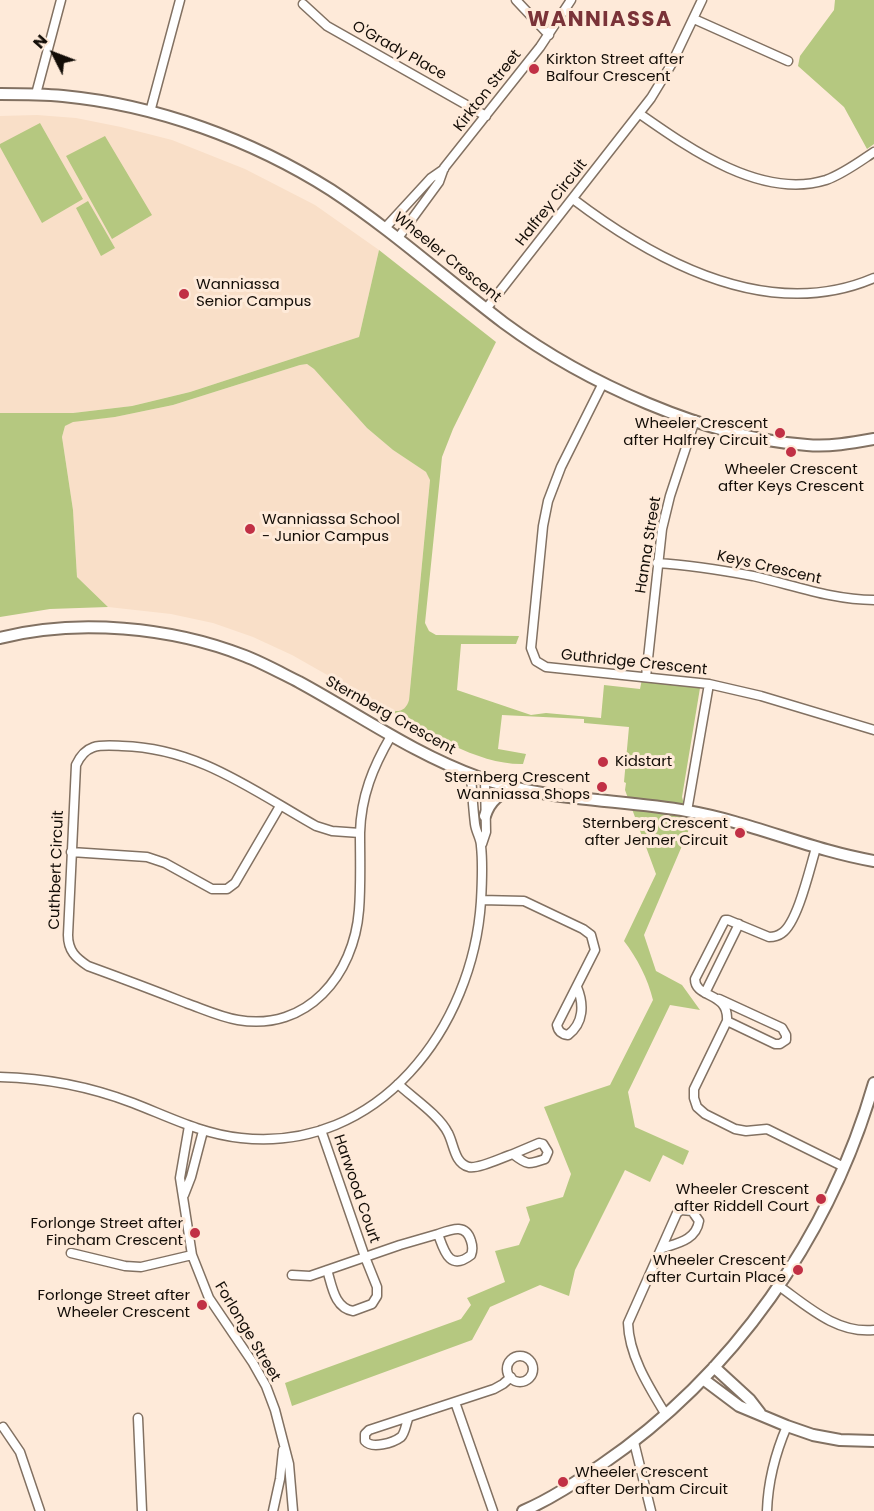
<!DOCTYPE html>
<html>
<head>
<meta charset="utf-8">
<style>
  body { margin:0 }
  #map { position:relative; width:874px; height:1511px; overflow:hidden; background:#feead9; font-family:Poppins,sans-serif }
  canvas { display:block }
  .north { position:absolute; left:24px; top:24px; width:60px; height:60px; -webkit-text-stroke:4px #feead9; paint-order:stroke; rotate:312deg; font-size:16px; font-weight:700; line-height:24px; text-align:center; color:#130d07 }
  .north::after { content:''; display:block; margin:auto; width:21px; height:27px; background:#130d07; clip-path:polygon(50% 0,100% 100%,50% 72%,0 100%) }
</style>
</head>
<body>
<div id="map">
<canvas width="874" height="1511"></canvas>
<div class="north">N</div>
</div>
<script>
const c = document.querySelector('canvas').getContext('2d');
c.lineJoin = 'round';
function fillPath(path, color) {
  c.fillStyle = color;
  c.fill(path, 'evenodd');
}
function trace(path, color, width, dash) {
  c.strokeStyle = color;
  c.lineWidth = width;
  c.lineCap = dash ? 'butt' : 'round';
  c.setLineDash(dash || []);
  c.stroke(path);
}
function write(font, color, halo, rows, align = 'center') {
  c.font = font + ' Poppins,sans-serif';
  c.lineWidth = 6;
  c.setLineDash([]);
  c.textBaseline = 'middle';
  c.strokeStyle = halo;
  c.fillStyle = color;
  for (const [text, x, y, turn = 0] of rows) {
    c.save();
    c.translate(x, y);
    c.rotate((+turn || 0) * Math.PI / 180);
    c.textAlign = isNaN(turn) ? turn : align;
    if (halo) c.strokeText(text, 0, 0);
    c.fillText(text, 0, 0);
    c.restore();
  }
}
fillPath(new Path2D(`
  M37 115 76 118 121 127 172 140 245 169 315 205 379 250 359 337 190 392 132 406 73 413H0V116Z
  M307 364 314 369 367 428 393 450 426 472 430 479 409 700 407 706 402 711 396 712 389 710 292 655 253 637 213 623 171 614 108 607 77 577 73 510 62 437 65 426 73 421 115 417 173 405 300 365Z`), '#f9dfc8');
fillPath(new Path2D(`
  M835 0H874V144L867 149 844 107 798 66 800 56 834 10Z
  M40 123 83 199 42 223 0 147V144Z
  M105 136 152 215 112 239 66 156Z
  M88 201 115 248 101 256 76 208Z
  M379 250 496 342 453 429 442 457 425 623 429 631 436 635 519 636 516 644H461L457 690 531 715 546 713 601 718 604 685 640 689 642 679 700 688 682 797 690 827 644 935 656 971 682 985 700 1010 670 1005 628 1092 635 1127 689 1151 683 1165 663 1155 650 1182 625 1170 575 1270 569 1296 540 1285 490 1307 472 1340 292 1406 285 1383 461 1319 471 1305 467 1298 505 1282 495 1251 519 1245 530 1220 526 1207 563 1197 571 1174 544 1107 610 1085 653 1000C648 979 637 958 624 941L656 874 625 790 626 783 624 782 629 727 584 723V719L502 715 498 749 526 754 523 764C478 765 427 732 389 710 400 713 406 710 409 700L430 480 426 472 393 450 367 428 314 369 307 364 300 365 173 405 115 417 73 422 65 426 62 437 73 510 77 577 108 607 50 609 0 617V413H73L132 406 190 392 359 337Z`), '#b5c880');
const minor = new Path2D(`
  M516 0 549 35
  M303 4 327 26 486 116
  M694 19 788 61
  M36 94 61 0
  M150 112 180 0
  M640 114C690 149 762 200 826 180 843 174 859 162 874 152
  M573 199C656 262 769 323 874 278
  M385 228 431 178 444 169
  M398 238 439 182 444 168 540 47 571 0
  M486 309 651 98 671 65 702 0
  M603 383 561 467 548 501 543 526 531 648 536 661 546 667 709 684 761 696 874 730
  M657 563C689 565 721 570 753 576 793 585 832 600 874 600
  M646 677 662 529 670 496 695 420
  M687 811 709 684
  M360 833C360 858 361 885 359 910 354 975 307 1032 238 1020 220 1017 203 1009 186 1003 153 990 121 978 88 966 76 958 68 951 68 935L76 765C86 743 100 745 122 746 198 748 252 790 316 826L332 831 360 833C361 796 373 767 391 736
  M482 844 486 832 485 779
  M816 848C810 867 798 922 782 933 778 936 774 937 769 937L728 920H725L695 979C695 999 729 991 727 1021L694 1089V1098L697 1107 705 1114 735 1129 746 1131 767 1129 844 1167
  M71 852 147 857 165 863 212 889H227L235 883 280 806
  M481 900 524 901 583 929 591 935 595 950 557 1025C558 1031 561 1034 568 1035 584 1023 584 1004 577 987
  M705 993 739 924
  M719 999 782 1028 786 1035V1040L780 1044H775L727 1021
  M0 1077C45 1078 91 1087 133 1103 169 1117 202 1134 241 1138 379 1153 473 1027 481 901 482 883 483 864 481 846 481 839 476 832 475 824 473 808 472 791 471 774
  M398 1084C413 1098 439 1115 448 1133 454 1144 454 1163 469 1167 479 1169 503 1157 513 1154 527 1165 528 1165 545 1159L548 1152 543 1144 539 1143 513 1154
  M189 1126 180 1178 192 1255 209 1298 253 1363 266 1386 275 1410 289 1464 293 1511
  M321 1130 365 1257 377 1287V1296L372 1304 353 1311C334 1308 332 1285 327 1270
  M184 1195 191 1177 203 1131
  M663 1248C678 1243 696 1240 699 1221L692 1211 681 1210 677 1213 628 1323C629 1356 649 1387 666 1415
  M71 1253 125 1266 141 1267 192 1255
  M292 1275 310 1276 400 1245 438 1234C444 1250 449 1272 471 1255 473 1250 473 1247 471 1241 466 1223 452 1229 438 1234
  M779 1286C807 1306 837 1334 874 1330
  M507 1369a13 13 0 1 1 26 0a13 13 0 1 1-26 0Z
  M455 1402 493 1511
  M138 1418 142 1511
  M408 1419C406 1424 405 1433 401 1437 393 1443 372 1449 365 1441V1434L369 1430 494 1389 503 1384 511 1377
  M3 1427 20 1452 40 1511
  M634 1442 651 1511
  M273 1511 280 1479 283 1450
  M767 1511C768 1480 775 1454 787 1426`);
const tertiary = new Path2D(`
  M0 94C21 94 42 94 63 96 157 105 252 140 331 190 392 230 446 279 504 323 584 382 706 438 807 445 829 447 852 443 874 439
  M0 638C76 618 172 627 245 656 263 663 281 673 299 682 358 714 414 754 478 777 545 801 618 799 687 811 751 822 810 850 874 861
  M485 816C490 800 500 793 515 788
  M714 1367 750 1400 760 1413
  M703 1379 739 1406 787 1426 813 1435 840 1440 874 1441
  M523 1511C551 1499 576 1482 601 1465 733 1375 830 1236 874 1083`);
trace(minor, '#827162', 11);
trace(tertiary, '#827162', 14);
trace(minor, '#fff', 8);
trace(tertiary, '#fff', 10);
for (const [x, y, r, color] of [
  [534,69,6,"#c13045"],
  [184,294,6,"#c13045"],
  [780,433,6,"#c13045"],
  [791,452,6,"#c13045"],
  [250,529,6,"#c13045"],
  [603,762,6,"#c13045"],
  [602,787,6,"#c13045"],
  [740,833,6,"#c13045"],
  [821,1199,6,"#c13045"],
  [195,1233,6,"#c13045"],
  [798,1270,6,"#c13045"],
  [202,1305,6,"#c13045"],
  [563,1482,6,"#c13045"]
]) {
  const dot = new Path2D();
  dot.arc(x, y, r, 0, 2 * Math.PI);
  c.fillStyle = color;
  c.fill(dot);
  trace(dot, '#feead9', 2);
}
write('15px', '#130d07', '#feead9', [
  ["O'Grady Place",399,51,29],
  ["Kirkton Street",488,91,-52],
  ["Halfrey Circuit",552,203,-52],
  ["Wheeler Crescent",447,258,39],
  ["Hanna Street",649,545,-81],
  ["Keys Crescent",769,568,13],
  ["Guthridge Crescent",634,663,6],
  ["Sternberg Crescent",390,716,29],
  ["Cuthbert Circuit",57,870,-88],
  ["Harwood Court",356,1189,71],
  ["Forlonge Street",247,1332,59]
]);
write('15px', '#130d07', '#feead9', [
  ["Kirkton Street after",546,60,"left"],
  ["Balfour Crescent",546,77,"left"],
  ["Wanniassa",196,285,"left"],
  ["Senior Campus",196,302,"left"],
  ["Wheeler Crescent",768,424],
  ["after Halfrey Circuit",768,441],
  ["Wheeler Crescent",791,470,"center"],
  ["after Keys Crescent",791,487,"center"],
  ["Wanniassa School",262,520,"left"],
  ["- Junior Campus",262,537,"left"],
  ["Kidstart",615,762,"left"],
  ["Sternberg Crescent",590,778],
  ["Wanniassa Shops",590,795],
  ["Sternberg Crescent",728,824],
  ["after Jenner Circuit",728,841],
  ["Wheeler Crescent",809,1190],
  ["after Riddell Court",809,1207],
  ["Forlonge Street after",183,1224],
  ["Fincham Crescent",183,1241],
  ["Wheeler Crescent",786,1261],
  ["after Curtain Place",786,1278],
  ["Forlonge Street after",190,1296],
  ["Wheeler Crescent",190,1313],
  ["Wheeler Crescent",575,1473,"left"],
  ["after Derham Circuit",575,1490,"left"]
], 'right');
c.letterSpacing = '1.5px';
write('bold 21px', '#7a3338', '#feead9', [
  ["WANNIASSA",600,21]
]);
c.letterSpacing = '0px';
</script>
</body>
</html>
